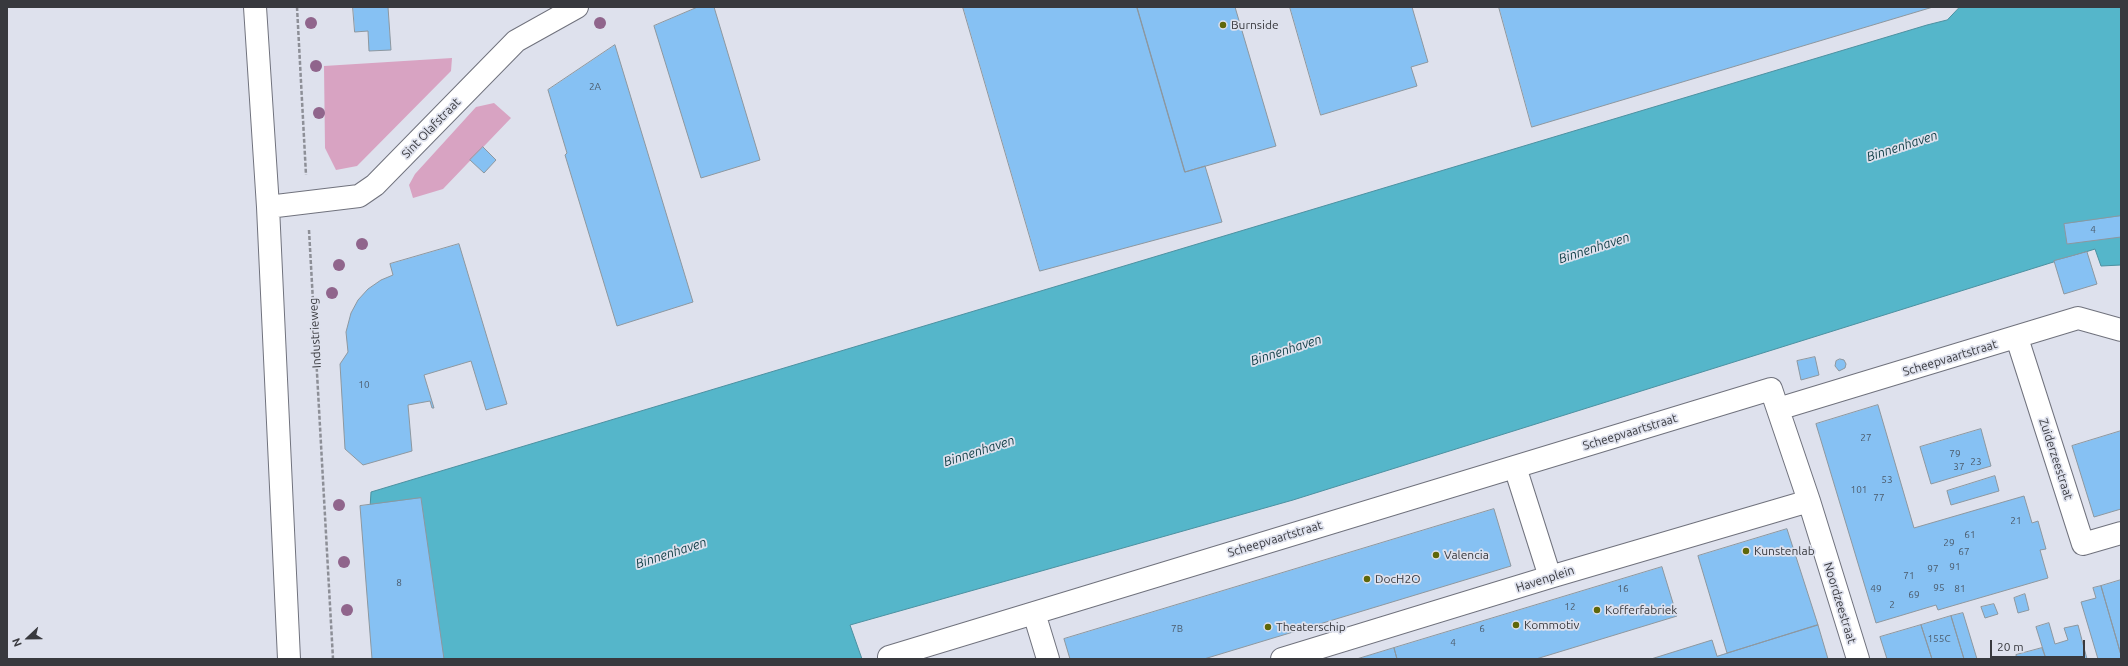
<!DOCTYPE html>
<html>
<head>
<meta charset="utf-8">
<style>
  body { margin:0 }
  #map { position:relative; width:2128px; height:666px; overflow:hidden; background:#dee1ed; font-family:Ubuntu,sans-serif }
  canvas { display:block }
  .frame { position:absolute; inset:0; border:8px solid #38393e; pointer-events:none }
  .north { position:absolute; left:8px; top:618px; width:40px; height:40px; -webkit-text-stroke:3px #dee1ed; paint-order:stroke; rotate:248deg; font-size:11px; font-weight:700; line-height:16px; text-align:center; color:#38393e }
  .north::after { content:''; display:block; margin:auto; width:14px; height:18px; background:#38393e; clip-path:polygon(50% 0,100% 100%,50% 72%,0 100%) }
  .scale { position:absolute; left:1990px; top:640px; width:95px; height:18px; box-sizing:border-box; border:2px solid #38393e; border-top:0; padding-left:5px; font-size:12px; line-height:14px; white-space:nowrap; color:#38393e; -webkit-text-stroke:3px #dee1ed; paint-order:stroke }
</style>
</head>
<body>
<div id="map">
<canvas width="2128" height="666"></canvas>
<div class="frame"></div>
<div class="north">N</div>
<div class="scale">20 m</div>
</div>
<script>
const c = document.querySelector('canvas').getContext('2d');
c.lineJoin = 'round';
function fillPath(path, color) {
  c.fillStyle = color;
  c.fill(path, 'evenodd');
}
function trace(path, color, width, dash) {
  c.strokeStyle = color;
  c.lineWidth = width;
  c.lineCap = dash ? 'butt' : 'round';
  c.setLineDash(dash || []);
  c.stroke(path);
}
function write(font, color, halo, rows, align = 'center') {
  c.font = font + ' Ubuntu,sans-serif';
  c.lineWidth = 3.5;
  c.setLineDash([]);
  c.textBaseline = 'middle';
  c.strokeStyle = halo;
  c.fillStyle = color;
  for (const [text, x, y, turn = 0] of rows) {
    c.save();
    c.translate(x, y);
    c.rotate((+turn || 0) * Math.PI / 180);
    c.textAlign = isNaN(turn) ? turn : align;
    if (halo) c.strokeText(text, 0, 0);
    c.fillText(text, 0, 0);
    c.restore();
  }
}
fillPath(new Path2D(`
  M452 58 451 71 357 166 336 170 325 148 324 66Z
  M494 103 511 118 443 189 413 198 409 185 415 174 476 107Z`), '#d8a3c2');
const water = new Path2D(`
  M1960 7H2121V265L2101 266 2095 249 1293 500 850 625 862 659H378L369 524 371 492 1927 25 1947 20Z`);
fillPath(water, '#55b6ca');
trace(water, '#4c90a0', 1);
const building = new Path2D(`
  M353 7H388L391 50 369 51 368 31 355 32Z
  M698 7H714L760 160 701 178 654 26Z
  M963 7H1137L1185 172 1205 166 1222 222 1040 271Z
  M1137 7H1235L1276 146 1185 172Z
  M1290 7H1412L1428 62 1411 67 1417 86 1321 115Z
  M1499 7H1933L1532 127Z
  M615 45 693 302 617 326 565 155 567 153 548 90Z
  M483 147 496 160 484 173 470 160Z
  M2121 216V237L2067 244 2064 224Z
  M459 244 507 404 486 410 471 361 424 375 434 408H432L430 401 408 405 412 451 363 465 345 449 340 364 348 352 346 332 351 313 358 300 368 289 381 280 393 275 390 264Z
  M2087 252 2097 284 2064 294 2054 261Z
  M1815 357 1819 375 1801 380 1797 361Z
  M1840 359 1844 360 1846 364 1845 368 1839 371 1835 366 1836 361Z
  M1878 405 1914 528 2024 496 2032 523 2038 521 2046 549 2040 550 2048 578 1938 610 1936 605 1876 623 1816 424Z
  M1981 429 1991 466 1931 484 1920 447Z
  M2121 431V509L2094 517 2072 446Z
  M1995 476 1999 491 1951 505 1947 491Z
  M421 498 444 659H372L360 506Z
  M1494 509 1511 566 1204 659H1070L1064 639Z
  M1787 529 1818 625 1727 653 1698 556Z
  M1662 567 1677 616 1536 659H1397L1394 648Z
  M2121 580V655L2101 586Z
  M2101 586 2121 655V659H2098L2081 602 2096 598 2093 588Z
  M2025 594 2029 610 2018 613 2014 598Z
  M1994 604 1998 614 1985 618 1981 607Z
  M1963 613 1977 659H1964L1951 616Z
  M1951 616 1964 659H1932L1921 625Z
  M2049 623 2055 644 2068 640 2064 628 2078 625 2087 659H2046L2036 627Z
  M1818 625 1828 659H1651L1712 640 1717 656Z
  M1921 625 1932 659H1887L1880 637Z
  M1394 648 1397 659H1357Z
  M2042 648 2046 659H2017L2016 655Z`);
fillPath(building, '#86c1f3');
trace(building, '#8d979f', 1);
const minor = new Path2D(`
  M255 7 268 207 289 659
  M268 207 359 196 375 185 516 41 577 7
  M2017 338 2083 544 2121 533
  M1778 409 2078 318 2121 330
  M1515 467 1550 577
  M890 659 889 657 1034 613
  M1048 659 1034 613 1771 389 1809 501 1858 659
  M1282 659 1550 577 1809 501`);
trace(minor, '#70727d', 24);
trace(new Path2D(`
  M297 7 306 175
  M309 230 333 659`), '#8d8f97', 2.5, [4, 2]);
trace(minor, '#fff', 22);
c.fillStyle = '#90658c';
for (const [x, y] of [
  [311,23],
  [600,23],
  [316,66],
  [319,113],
  [362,244],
  [339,265],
  [332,293],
  [339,505],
  [344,562],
  [347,610]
]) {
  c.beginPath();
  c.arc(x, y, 6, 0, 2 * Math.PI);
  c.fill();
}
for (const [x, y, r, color] of [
  [1223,25,4,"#5f6709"],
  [1746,551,4,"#5f6709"],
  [1436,555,4,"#5f6709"],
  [1367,579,4,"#5f6709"],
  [1597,610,4,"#5f6709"],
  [1516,625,4,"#5f6709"],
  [1268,627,4,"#5f6709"]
]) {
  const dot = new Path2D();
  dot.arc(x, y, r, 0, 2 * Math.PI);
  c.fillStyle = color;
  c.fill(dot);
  trace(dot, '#dee1ed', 1.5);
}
write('10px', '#4c5b6b', null, [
  ["2A",595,87],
  ["4",2093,230],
  ["10",364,385],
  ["27",1866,438],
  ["79",1955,454],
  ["23",1976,462],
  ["37",1959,467],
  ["53",1887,480],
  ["101",1859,490],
  ["77",1879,498],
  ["21",2016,521],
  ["61",1970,535],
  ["29",1949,543],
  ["67",1964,552],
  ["91",1955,567],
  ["97",1933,569],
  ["71",1909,576],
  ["8",399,583],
  ["95",1939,588],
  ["16",1623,589],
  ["49",1876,589],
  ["81",1960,589],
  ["69",1914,595],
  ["2",1892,605],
  ["12",1570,607],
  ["7B",1177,629],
  ["6",1482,629],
  ["155C",1939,639],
  ["4",1453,643]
]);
write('12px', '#38393e', '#dee1ed', [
  ["Burnside",1231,25],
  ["Kunstenlab",1754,551],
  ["Valencia",1444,555],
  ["DocH2O",1375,579],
  ["Kofferfabriek",1605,610],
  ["Kommotiv",1524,625],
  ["Theaterschip",1276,627]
], 'left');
write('12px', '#38393e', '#dee1ed', [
  ["Sint Olafstraat",431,128,-46],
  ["Industrieweg",315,333,-93],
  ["Scheepvaartstraat",1950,358,-17],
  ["Scheepvaartstraat",1630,432,-17],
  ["Zuiderzeestraat",2056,459,72],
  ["Scheepvaartstraat",1275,539,-17],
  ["Havenplein",1545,579,-18],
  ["Noordzeestraat",1840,603,73]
]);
write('italic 13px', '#0f3d45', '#dee1ed', [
  ["Binnenhaven",1902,146,-18],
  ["Binnenhaven",1594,248,-18],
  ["Binnenhaven",1286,350,-18],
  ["Binnenhaven",979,451,-18],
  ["Binnenhaven",671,553,-18]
]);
</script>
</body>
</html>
